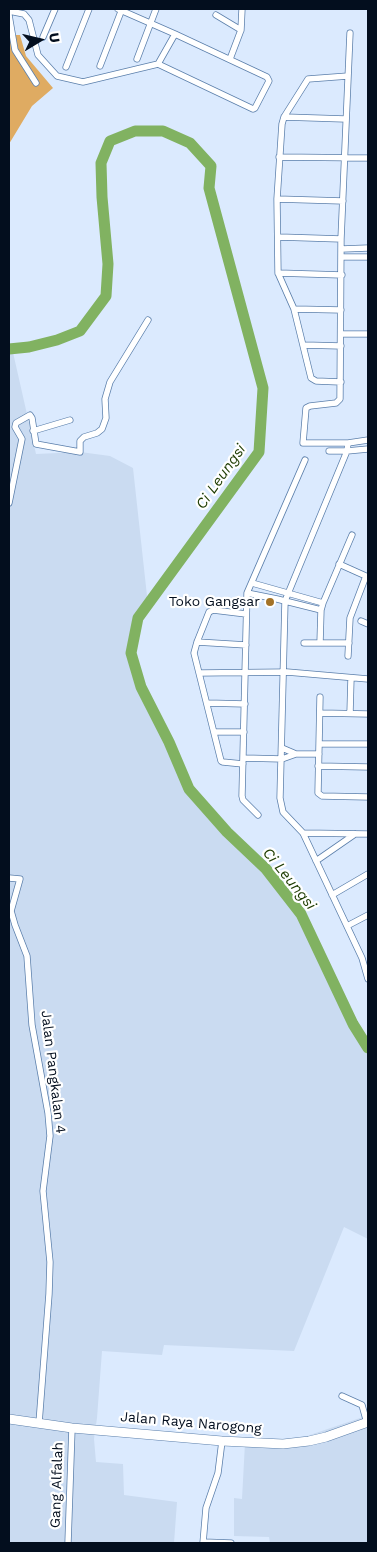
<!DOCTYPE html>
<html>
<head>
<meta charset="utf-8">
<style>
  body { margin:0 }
  #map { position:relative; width:377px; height:1552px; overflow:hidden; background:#dbeafe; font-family:"Work Sans",sans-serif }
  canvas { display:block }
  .frame { position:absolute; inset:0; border:10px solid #030e1e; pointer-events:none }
  .north { position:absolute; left:15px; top:15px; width:50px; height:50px; -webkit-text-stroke:4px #fff; paint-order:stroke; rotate:81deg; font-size:14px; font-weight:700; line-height:20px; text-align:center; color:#030e1e }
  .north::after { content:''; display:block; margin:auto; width:18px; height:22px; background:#030e1e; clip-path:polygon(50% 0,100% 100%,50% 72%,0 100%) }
</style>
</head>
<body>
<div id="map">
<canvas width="377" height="1552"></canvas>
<div class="frame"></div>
<div class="north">U</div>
</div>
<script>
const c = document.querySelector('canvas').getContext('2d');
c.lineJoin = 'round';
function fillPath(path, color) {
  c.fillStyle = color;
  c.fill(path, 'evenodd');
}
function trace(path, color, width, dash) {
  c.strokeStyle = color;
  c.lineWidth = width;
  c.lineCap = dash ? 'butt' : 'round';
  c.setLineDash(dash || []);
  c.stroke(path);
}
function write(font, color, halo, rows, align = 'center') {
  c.font = font + ' "Work Sans",sans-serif';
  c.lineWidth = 4.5;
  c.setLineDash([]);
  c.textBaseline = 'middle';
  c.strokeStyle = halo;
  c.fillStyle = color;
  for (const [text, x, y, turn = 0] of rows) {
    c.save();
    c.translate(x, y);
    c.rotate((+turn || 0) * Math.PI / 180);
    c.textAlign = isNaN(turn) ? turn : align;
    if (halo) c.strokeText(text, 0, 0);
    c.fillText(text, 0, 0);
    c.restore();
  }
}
fillPath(new Path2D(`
  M12 348 36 454 80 452 110 456 133 468 148 605 138 618 131 653 141 687 169 742 189 789 301 914 353 1024 368 1048V1239L344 1227 294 1351 164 1345 162 1355 102 1351 97 1418 94 1439 96 1462 123 1464 124 1495 177 1502 174 1543H9V349Z
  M366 1416 368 1422V1543H270L269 1537 234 1536V1498L242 1499 245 1443 264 1445 307 1436Z`), '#cadbf1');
fillPath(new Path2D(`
  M9 35H20L26 56 53 88 32 106 9 144Z`), '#dfab62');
trace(new Path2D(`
  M9 349 29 347 57 340 80 331 106 296 108 264 102 197 101 163 110 141 135 131H163L190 143 211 166 209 188 263 388 259 452 138 618 131 653 141 687 169 742 189 789 227 832 266 869 301 914 353 1024 368 1048`), '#81b261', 11);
const minor = new Path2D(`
  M118 9 175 34
  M9 11 24 14 29 20 38 55 57 76 83 82 158 64 253 109 255 108 269 81 267 77 175 34 158 64
  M9 15 15 50 36 83
  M216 15 241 30 230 59
  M241 30 242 9
  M350 33 341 239 340 399 336 403 310 406 306 408 303 443H348L368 440
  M43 37 55 9
  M137 59 156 9
  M100 66 122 9
  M66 67 89 9
  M284 117 345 119
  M279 157 368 158
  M277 199 343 201
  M279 237 341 239
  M342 249 368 248
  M342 257H368
  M278 273 342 275
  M294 309 341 310
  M342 334H368
  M304 345 341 346
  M341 382 316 381 311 378 294 309 278 273 277 199 282 124 284 117 308 79 348 76
  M33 431 70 420
  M348 443 347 451 285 601 280 798 283 812 303 833 362 958 368 979
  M329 451H347L368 449
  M9 503 22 439 15 427 16 423 30 415 32 418 36 444 80 452V441L84 437 97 433 102 429 106 418 105 399 110 382 148 320
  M339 564 368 577
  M252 583 323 603
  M247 593 277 599 321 610
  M361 621 368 624
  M197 642 246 645
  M304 643H349
  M320 643 321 610 323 603 352 535
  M348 656 350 618 366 576
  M200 673 287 672 368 679
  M320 697 318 793 322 796 368 797
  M207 703 245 704
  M320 713 368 714
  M350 713 351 678
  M214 732H244
  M319 744H368
  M282 748 296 754H319
  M244 758 282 759 296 754
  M243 764 223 762 221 761 194 653 197 642 209 612 213 610 246 614
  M318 766 368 767
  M258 815 243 800 242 796 247 593 305 460
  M303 833 368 834
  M316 861 355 834
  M9 878 20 879 11 911 15 925 27 956 32 1025 48 1113 50 1136 43 1191 50 1262 49 1294 39 1423
  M332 895 368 874
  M347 926 368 915
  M342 1396 362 1405 367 1423
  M203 1542 231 1543
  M68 1543 72 1428
  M203 1543 206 1508 218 1473 222 1441`);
const primary = new Path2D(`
  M9 1419 72 1428 222 1441 283 1444 309 1441 326 1437 368 1422`);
trace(minor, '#5b7fab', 7);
trace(primary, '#5b7fab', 10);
trace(minor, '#fff', 5.5);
trace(primary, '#fff', 9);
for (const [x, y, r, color] of [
  [270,602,5,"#a37227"]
]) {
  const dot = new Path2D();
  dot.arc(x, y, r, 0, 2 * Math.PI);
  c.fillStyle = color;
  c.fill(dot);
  trace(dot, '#fff', 2);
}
write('14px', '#030e1e', '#fff', [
  ["Toko Gangsar",260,602]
], 'right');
write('14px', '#030e1e', '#fff', [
  ["Jalan Pangkalan 4",53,1072,83],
  ["Jalan Raya Narogong",191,1423,5],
  ["Gang Alfalah",57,1485,-88]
]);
write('italic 15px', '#1d3b00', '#fff', [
  ["Ci Leungsi",221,477,-55],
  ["Ci Leungsi",289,879,51]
]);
</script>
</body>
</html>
